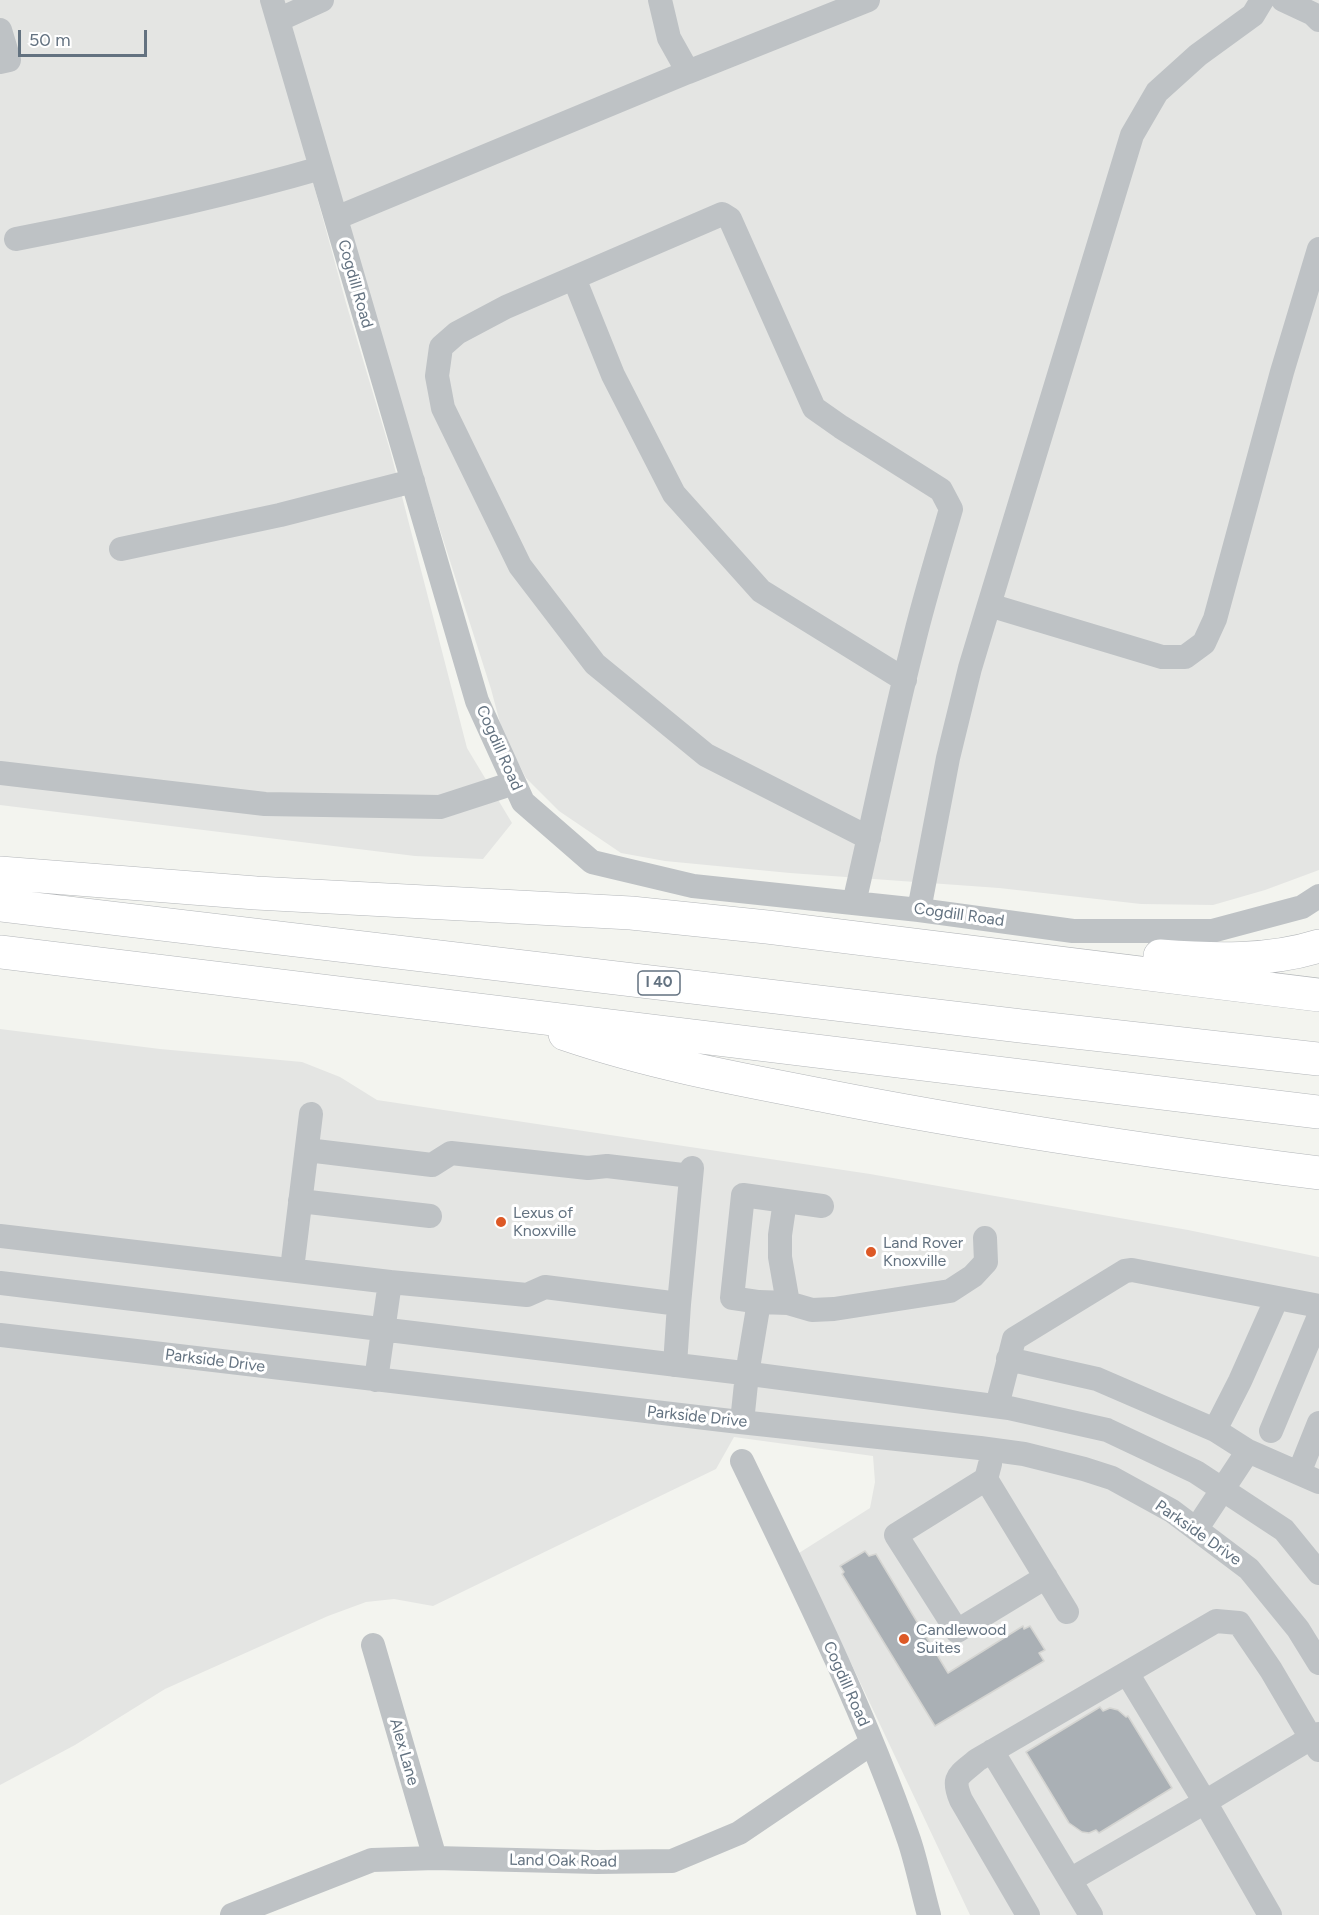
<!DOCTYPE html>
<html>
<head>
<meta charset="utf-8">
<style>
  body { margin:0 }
  #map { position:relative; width:1319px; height:1915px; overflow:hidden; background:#f3f4ef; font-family:Figtree,sans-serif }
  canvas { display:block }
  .scale { position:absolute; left:18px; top:30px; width:129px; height:27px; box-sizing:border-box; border:3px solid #637280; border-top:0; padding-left:8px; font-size:18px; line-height:21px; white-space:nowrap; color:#637280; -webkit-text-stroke:4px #fff; paint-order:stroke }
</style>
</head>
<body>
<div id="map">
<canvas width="1319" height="1915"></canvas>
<div class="scale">50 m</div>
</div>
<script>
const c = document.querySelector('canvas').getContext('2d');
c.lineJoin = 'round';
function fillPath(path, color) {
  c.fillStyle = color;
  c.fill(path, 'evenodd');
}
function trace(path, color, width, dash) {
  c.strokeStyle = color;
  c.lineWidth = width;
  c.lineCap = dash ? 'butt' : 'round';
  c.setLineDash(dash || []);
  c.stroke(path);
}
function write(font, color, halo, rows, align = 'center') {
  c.font = font + ' Figtree,sans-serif';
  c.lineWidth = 6;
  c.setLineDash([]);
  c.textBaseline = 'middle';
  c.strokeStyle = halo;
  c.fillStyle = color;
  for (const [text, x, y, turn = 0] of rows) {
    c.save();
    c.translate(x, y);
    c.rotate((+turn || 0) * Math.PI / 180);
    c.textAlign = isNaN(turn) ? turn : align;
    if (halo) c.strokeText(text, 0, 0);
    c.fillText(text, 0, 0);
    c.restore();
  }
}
fillPath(new Path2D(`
  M0 0H263L346 303 390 450 467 748 512 823 483 859 415 856 0 805Z
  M284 0H1319V870L1265 890 1213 905 1141 904 999 888 790 873 665 861 621 853 559 811 526 778 503 734 491 689 383 352Z
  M0 1029 160 1049 302 1062 340 1077 377 1100 870 1174 1188 1230 1319 1257V1915H970L799 1553 870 1508 875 1482 873 1456 734 1437 716 1469 433 1606 394 1599 366 1602 328 1616 165 1689 75 1745 0 1785Z`), '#e4e5e3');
const building = new Path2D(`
  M865 1551 869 1556 876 1554 948 1673 1023 1626 1024 1629 1030 1626 1045 1650 1039 1653 1044 1661 935 1726 842 1574 844 1572 840 1566Z
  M1100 1707 1103 1711 1110 1708 1118 1710 1126 1717 1128 1716 1172 1788 1099 1833 1096 1830 1089 1833 1082 1832 1069 1823 1026 1752Z`);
fillPath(building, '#aab0b5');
trace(building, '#d5d5d2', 1.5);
const highway = new Path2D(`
  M0 873 256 893 631 913 767 927 1319 995
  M0 905 1021 1026 1319 1059
  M0 952 1319 1112
  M1160 956C1212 960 1269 962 1319 946
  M565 1034C650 1063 737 1079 826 1096 989 1128 1154 1152 1319 1173`);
trace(highway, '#b3b6b9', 34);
trace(new Path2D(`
  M272 0 477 701 523 802 592 862 693 886 919 910 1073 931H1212L1302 907 1319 896
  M1283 0 1313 14 1319 20
  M278 20 322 0
  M0 30 9 60 0 62
  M688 72 868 0
  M336 218 688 72 669 38 660 0
  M16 239C119 219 221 197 321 168
  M574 278 613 375 674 494 761 591 905 680
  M121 549 280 515 413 481
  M989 605 1132 135 1157 92 1198 55 1253 15 1262 0
  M0 773 265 804 440 807 514 783
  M854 903C874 817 891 730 913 645 924 599 938 554 951 509L941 490 841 427 814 408 730 219 722 214 506 307 457 333 441 347 437 376 443 408 520 566 595 664 706 755 869 838
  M919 910 948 758 970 668 989 605 1162 657H1185L1204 643 1215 619 1282 372 1319 249
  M307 1150 432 1165 451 1153 588 1168 607 1166 691 1176
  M300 1201 430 1216
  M785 1201 780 1235V1257L788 1303
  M822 1206 743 1195 732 1298 759 1302 788 1303 812 1310 834 1309 950 1291 973 1276 986 1262 985 1238
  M0 1236 390 1282 376 1380
  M292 1269 311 1114
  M390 1282 527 1295 545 1287 679 1304
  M0 1283 743 1373 1009 1408 1107 1430 1196 1472 1284 1530 1319 1573
  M0 1335 731 1421 980 1448 1024 1454 1084 1469 1112 1478 1172 1511 1249 1569 1298 1629 1319 1663
  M1008 1359 1097 1379 1215 1430 1248 1451 1319 1482
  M675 1365 679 1304 692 1168
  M997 1406 1014 1339 1125 1271 1132 1270 1319 1306
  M742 1422 747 1374 759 1302
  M1215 1430 1240 1381 1277 1298
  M1271 1431 1319 1316
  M742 1461C802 1585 864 1710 909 1840 917 1864 922 1890 929 1915
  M990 1464 986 1479 1067 1612
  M1299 1473 1319 1423
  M986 1479 896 1535 957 1631 1046 1577
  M1197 1528 1248 1451
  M373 1645 435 1858
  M992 1751 1091 1915
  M1070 1880 1205 1802 1127 1673
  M232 1915 372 1860 435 1858 597 1862 672 1861 739 1833 872 1743
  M1028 1915 961 1800C951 1776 959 1776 977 1760L1216 1621 1239 1623 1271 1670 1311 1738 1319 1734
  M1270 1915 1205 1802 1311 1738 1319 1750`), '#bec2c5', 24);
trace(highway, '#fff', 33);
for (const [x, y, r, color] of [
  [501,1222,6,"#dd5926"],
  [871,1252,6,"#dd5926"],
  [904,1639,6,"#dd5926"]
]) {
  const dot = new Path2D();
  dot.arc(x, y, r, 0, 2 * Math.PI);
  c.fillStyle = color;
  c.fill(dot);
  trace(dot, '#fff', 2);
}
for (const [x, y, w] of [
  [659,983,42]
]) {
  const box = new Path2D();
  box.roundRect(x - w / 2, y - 12, w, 24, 4.5);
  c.fillStyle = '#fff';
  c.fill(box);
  trace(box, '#637280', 1.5);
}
write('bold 15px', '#637280', null, [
  ["I 40",659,983]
]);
write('16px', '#637280', '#fff', [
  ["Cogdill Road",355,284,74],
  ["Cogdill Road",499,748,66],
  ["Cogdill Road",959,915,8],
  ["Parkside Drive",215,1361,7],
  ["Parkside Drive",697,1417,6],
  ["Parkside Drive",1198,1533,35],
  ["Cogdill Road",846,1684,66],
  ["Alex Lane",404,1752,74],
  ["Land Oak Road",563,1861,1]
]);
write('16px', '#637280', '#fff', [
  ["Lexus of",513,1213],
  ["Knoxville",513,1231],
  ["Land Rover",883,1243],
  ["Knoxville",883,1261],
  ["Candlewood",916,1630],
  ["Suites",916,1648]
], 'left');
</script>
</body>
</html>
